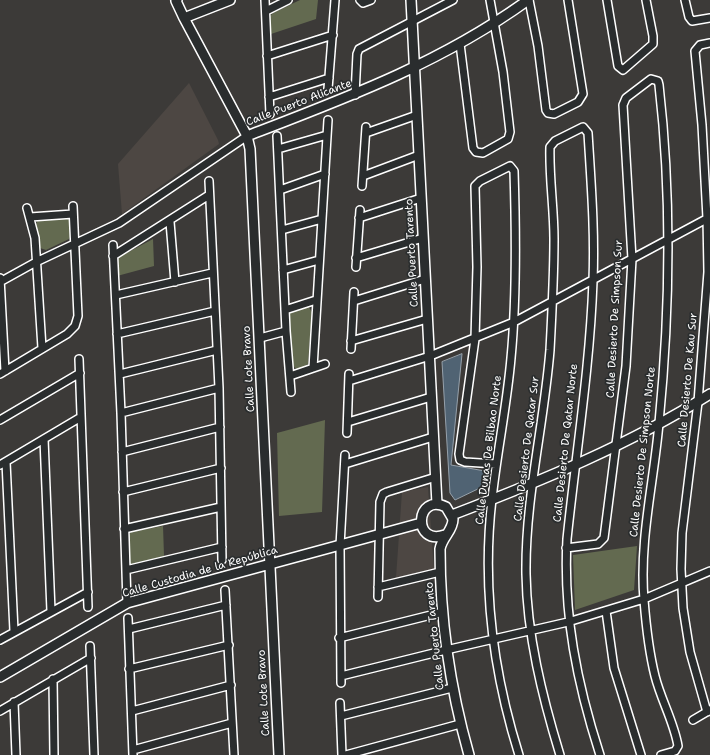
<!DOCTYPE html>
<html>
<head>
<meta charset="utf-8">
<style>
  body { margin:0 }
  canvas { display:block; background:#3c3a38 }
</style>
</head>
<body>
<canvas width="710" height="755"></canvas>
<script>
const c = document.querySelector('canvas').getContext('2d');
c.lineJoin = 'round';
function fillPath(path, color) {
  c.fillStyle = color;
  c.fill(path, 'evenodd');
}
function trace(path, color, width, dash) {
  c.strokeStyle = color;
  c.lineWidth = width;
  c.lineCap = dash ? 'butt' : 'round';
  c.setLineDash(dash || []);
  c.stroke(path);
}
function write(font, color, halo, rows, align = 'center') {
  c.font = font + ' "Shantell Sans",sans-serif';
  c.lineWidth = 3.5;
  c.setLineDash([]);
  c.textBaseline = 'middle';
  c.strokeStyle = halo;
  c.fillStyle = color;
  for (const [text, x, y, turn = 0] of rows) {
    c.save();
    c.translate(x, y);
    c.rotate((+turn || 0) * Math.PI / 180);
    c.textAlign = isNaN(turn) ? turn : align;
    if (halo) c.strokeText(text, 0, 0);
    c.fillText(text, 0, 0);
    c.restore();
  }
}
fillPath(new Path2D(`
  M189 83 218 140 219 144 122 214 118 164Z
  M428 487 434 570 396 578 402 492Z`), '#4d4743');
fillPath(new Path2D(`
  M300 0H318L316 19 271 34 270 16 273 13Z
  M67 218 69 220 70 237 69 239 46 250 40 248 36 225 38 219Z
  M153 239 154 266 117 276 116 262 119 257Z
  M308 306 312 312 308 364 299 370 295 368 293 365 288 318 290 313Z
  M325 420 322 512 279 516 277 433Z
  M163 526 164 556 130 565 128 562 127 538 131 532Z
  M637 546 634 590 575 610 573 555Z`), '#636a50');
const water = new Path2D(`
  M462 354 451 465 485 471 484 486 455 500 450 493 442 362Z`);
fillPath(water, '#506373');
trace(water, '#96a1ab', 1);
const street = new Path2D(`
  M265 0 270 114
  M360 0 363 3 371 0
  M529 0 538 46 546 110 548 113 554 114 578 102 583 94 568 0
  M607 0 618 66 623 70 653 44V36L646 0
  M685 0 689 17 692 21 710 18
  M266 11 288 0
  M460 44 473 148 476 152 483 153 508 139 510 132 503 72 490 0
  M267 56 333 35
  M328 89 335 0
  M355 95 357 54 359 49 453 0
  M269 97 329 78
  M366 133 417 115
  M277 136 286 331 291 392
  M278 149 327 135
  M363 176 419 155
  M209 181 219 388 222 560
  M362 186 366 127
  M280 190 325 174
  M27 208 35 238 42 348
  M30 217 73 214
  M359 218 421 198
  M170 222 175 282
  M282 230 322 219
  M113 245 121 413 127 603
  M113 256 209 195
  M356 258 423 238
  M356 267 360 210
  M283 270 319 260
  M0 278 5 371
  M0 282 36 262 119 223 247 136
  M116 295 212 273
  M354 301 425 279
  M285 310 316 300
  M117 334 215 311
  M260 338 286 331
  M351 341 427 319
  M351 349 354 292
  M79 359 88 607
  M313 368 328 120
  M0 374 67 334 75 326 78 316 73 206
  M120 374 217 350
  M290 376 325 364
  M349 381 430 356 514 322 710 217
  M121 413 219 388
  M0 420 80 373
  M348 422 431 397
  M347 433 349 374
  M44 439 51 611
  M122 452 220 427
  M6 462 14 631
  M345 464 433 437
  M496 464 465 462 460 460 459 454 475 339 477 267 475 186 480 181 510 166 514 171C516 233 517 296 511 358 507 405 497 452 492 499 482 585 493 672 519 755
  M0 465 81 417
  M123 492 221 468
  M124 529 221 507
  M566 548 598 544 604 538 626 366 632 259 623 105 626 98 651 79 658 81 659 85C672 198 670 311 659 423 654 482 639 540 644 600 646 625 649 652 655 676 661 700 674 722 678 746L675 751 661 755
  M126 570 222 547
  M378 587 440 572
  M225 590 234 755
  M378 597 380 502 383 494 387 492 436 477
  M606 611 614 668 641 755
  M128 618 133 755
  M129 629 226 605
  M339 638 443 612
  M0 640 88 592
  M90 646 94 755
  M129 669 229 645
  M341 676 446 650 568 622 644 599 710 571
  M53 679 54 755
  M341 683 340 546 345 455
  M14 702 16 755
  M340 703 342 755
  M0 711 91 658
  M132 711 231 685
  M707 712 690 652 683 608 681 569 682 533 698 402 708 272 707 218 702 125 695 51 700 45 710 43
  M341 716 452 688
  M693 720 710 710
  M133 750 232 723
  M346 755 460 724
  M560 755C542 696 527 635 526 574 525 499 544 425 550 350 552 313 554 276 554 239 554 208 549 177 550 147L555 141 583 127 588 133C591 182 595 231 593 281 590 367 576 453 567 539 563 614 577 684 600 755`);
const secondary = new Path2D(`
  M177 0 176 1 184 18 247 136 250 149 279 755
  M411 0 437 504
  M184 18 230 0
  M247 136C346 98 441 63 528 0
  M452 515C541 481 629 445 710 394
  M445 535C412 547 415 492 446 507L453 519C453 531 442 537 440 549 440 619 450 688 469 755
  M0 677 127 603 421 523`);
trace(street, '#fff', 10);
trace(secondary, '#fff', 12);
trace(street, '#2a2d2e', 7);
trace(secondary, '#2a2d2e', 9);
write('11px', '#fff', '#2a2d2e', [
  ["Calle Puerto Alicante",299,103,-21],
  ["Calle Puerto Tarento",412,253,-93],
  ["Calle Desierto De Simpson Sur",615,319,-87],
  ["Calle Lote Bravo",249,369,-93],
  ["Calle Desierto De Kau Sur",688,380,-85],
  ["Calle Desierto De Qatar Norte",566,443,-84],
  ["Calle Desierto De Qatar Sur",527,449,-83],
  ["Calle Dunas De Bilbao Norte",489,450,-83],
  ["Calle Desierto De Simpson Norte",643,452,-84],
  ["Calle Custodia de la República",200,572,-16],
  ["Calle Puerto Tarento",435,636,-96],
  ["Calle Lote Bravo",264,693,-93]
]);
</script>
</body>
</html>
